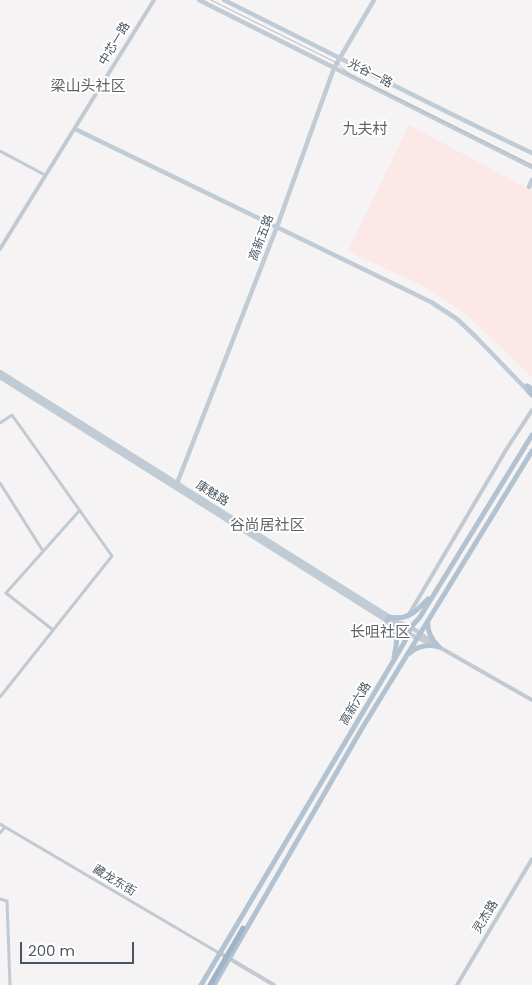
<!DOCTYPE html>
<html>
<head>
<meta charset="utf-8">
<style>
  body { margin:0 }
  #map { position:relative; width:532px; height:985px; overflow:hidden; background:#f5f3f3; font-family:Poppins,sans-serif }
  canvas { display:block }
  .scale { position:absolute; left:20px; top:942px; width:114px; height:22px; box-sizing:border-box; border:2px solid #4a5661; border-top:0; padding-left:6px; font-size:15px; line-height:18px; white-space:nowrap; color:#4a5661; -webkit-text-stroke:4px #fff; paint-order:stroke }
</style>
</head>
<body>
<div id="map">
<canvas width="532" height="985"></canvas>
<div class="scale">200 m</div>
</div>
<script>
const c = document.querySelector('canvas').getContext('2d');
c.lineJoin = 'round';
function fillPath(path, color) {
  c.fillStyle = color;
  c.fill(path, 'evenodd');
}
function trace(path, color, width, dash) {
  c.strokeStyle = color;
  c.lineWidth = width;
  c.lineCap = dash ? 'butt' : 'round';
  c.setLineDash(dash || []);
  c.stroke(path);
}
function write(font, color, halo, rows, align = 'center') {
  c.font = font + ' Poppins,"Noto Sans SC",sans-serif';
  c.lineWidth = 4;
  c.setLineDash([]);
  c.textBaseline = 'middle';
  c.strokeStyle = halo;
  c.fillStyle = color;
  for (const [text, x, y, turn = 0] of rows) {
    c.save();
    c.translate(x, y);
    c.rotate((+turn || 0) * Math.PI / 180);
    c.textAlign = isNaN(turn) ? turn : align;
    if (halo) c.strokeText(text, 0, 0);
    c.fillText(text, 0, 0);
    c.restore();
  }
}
fillPath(new Path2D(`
  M409 125 532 191V377L469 317 446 300 419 284 348 251Z`), '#fce8e6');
trace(new Path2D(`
  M0 151 45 175
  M0 423 12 415 112 556 0 697
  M0 483 43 551
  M53 630 6 593 80 510
  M0 824 219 953
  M0 833 5 827
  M0 899 7 901 10 985`), '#c1cad2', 3);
trace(new Path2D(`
  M0 249 154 0
  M408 616 506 450 532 410
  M439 647 532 700
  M220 953 274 985
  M457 985 532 859`), '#c1cad2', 4);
trace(new Path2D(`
  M199 0 532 167
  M224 0C327 51 428 104 532 153
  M75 129 431 302 457 319 477 338 528 391
  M529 187 532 180
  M0 372 399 623 411 627 435 644
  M0 377 397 627 409 634 434 645
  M176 486 278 224 334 68 374 0`), '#c1cbd6', 4.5);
trace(new Path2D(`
  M527 386 532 389
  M529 392 532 395
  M389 617C408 621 416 611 428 599
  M387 621C400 634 397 641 394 657
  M410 653C419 645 428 644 439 647 432 640 427 633 428 623
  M201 985 404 643 411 627 420 617 532 435
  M214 985 361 730 532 451`), '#b3c2d1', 5);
trace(new Path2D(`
  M210 985 243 928`), '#9fb4c9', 5);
trace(new Path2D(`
  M211 0 337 63 349 74 532 165`), '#b5b8bd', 1);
write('12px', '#4a5661', '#fff', [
  ["中芯一路",115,44,-59],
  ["光谷一路",370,74,27],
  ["高新五路",262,238,-69],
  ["康魅路",212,494,32],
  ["高新六路",356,704,-59],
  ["藏龙东街",114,881,31],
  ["灵杰路",486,917,-59]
]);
write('15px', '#5f6368', '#fff', [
  ["梁山头社区",88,87],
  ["九夫村",365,130],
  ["谷尚居社区",267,526],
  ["长咀社区",380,633]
]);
</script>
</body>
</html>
